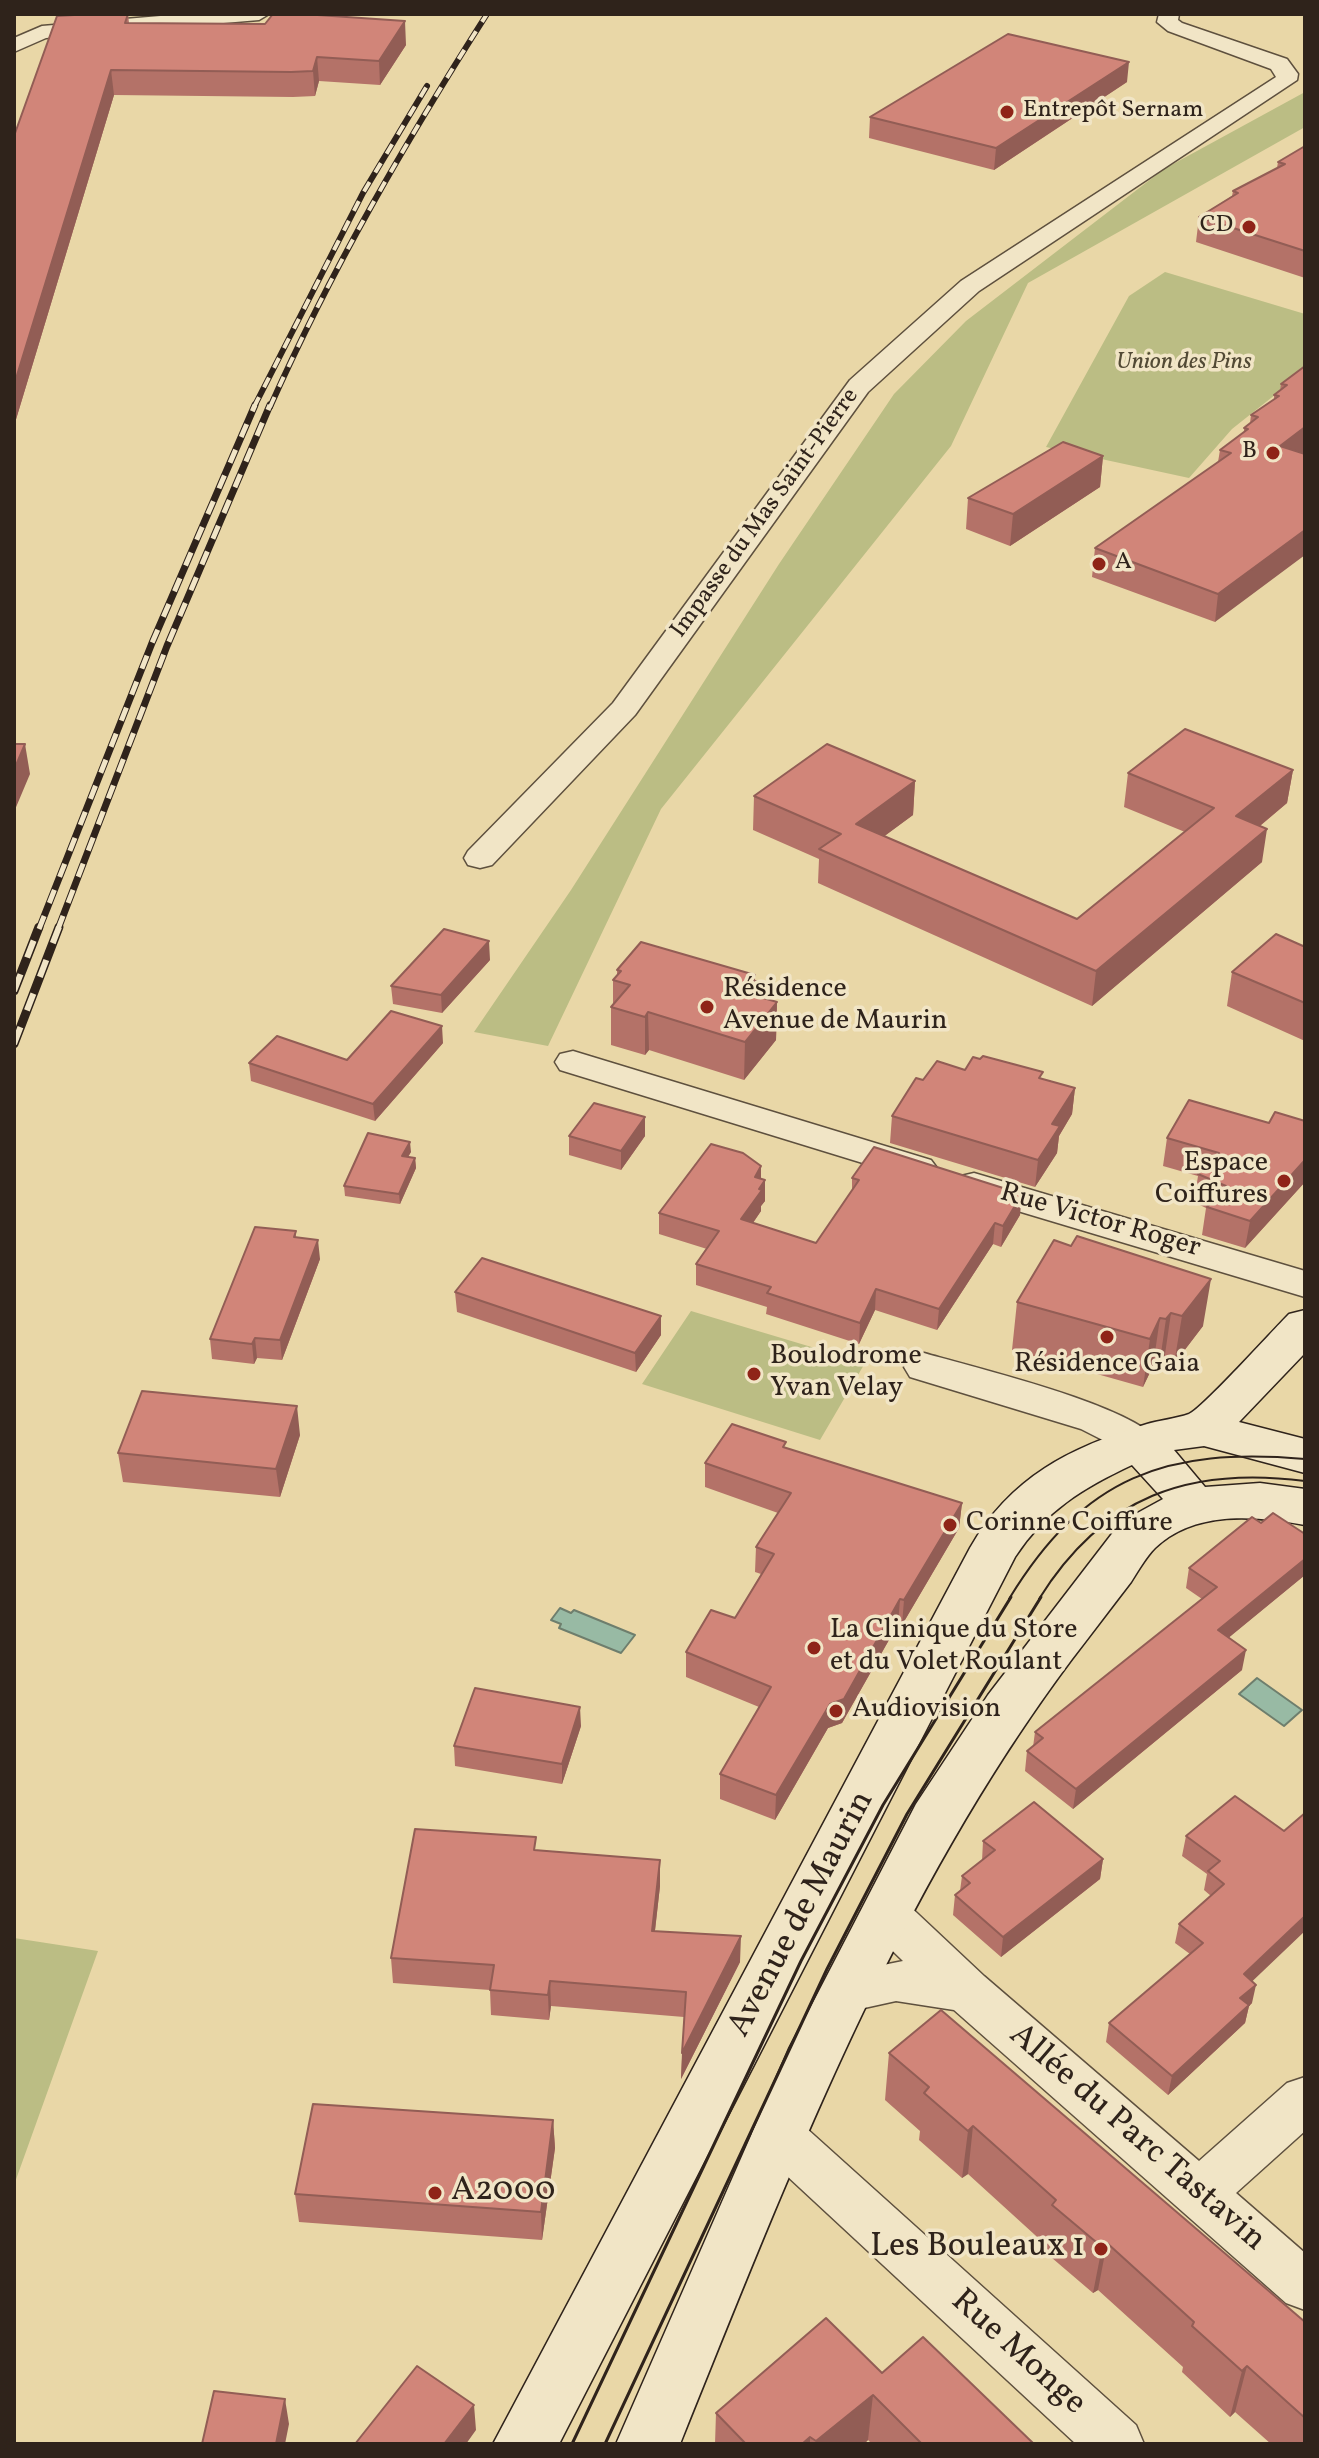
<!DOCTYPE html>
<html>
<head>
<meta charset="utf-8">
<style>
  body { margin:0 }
  #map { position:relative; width:1319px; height:2458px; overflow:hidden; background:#e9d7a7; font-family:Vollkorn,serif }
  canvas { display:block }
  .frame { position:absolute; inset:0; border:16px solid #2f231b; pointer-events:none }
</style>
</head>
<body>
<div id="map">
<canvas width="1319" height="2458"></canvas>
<div class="frame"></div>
</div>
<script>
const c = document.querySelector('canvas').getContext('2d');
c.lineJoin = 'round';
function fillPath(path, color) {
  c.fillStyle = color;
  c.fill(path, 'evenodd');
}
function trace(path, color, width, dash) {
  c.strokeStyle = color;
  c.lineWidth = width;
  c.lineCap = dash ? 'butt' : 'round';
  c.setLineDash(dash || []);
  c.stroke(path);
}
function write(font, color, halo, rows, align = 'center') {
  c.font = font + ' Vollkorn,serif';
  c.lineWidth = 7;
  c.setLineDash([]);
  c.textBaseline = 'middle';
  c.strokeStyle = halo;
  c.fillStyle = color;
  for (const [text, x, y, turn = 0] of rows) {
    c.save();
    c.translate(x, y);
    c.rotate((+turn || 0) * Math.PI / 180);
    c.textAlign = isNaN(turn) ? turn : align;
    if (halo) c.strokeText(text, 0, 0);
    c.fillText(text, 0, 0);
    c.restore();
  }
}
fillPath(new Path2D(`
  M1305 92V127L1028 283 951 446 661 809 548 1046 474 1032 571 890 779 564 894 394 966 321 1164 169Z
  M1165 272 1305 314V371L1232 429 1189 478 1046 447 1129 296Z
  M691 1311 865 1363 820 1440 642 1384Z
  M14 1938 98 1951 14 2185Z`), '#bbbd84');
const water = new Path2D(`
  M560 1608 571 1613 574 1610 635 1635 621 1653 559 1628 561 1624 551 1620Z
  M1257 1678 1302 1710 1284 1726 1239 1694Z`);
fillPath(water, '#98baa4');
trace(water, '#6e7e6d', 2);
const street = new Path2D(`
  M184 14H269L259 20 46 38 14 52V38L42 26Z
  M1159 14H1179L1178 20 1182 23 1287 59 1298 74 1297 80 979 291 868 392 635 715 492 865 480 868 468 865 464 858 468 851 613 703 850 380 961 281 1276 77 1271 69 1168 31 1157 22Z
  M573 1051 931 1160 937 1168 931 1176 918 1180 560 1070 555 1062 560 1054Z
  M974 1173 1305 1271V1297L961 1194 955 1185 961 1176Z
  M924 1353C972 1367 1138 1406 1161 1444L1155 1454 1140 1459 1081 1429 910 1377 904 1367 910 1357Z
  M885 1893 902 1899 984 1976 1199 2161 1287 2083 1305 2077V2131L1236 2193 1305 2253V2310L1286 2303 954 2010 896 2001 846 2012 829 2006 822 1991 829 1976 903 1961 868 1927 861 1913 868 1899Z
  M777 2112 795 2118 1136 2425 1144 2444H1076L759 2150 752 2134 759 2118Z`);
const secondary = new Path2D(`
  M1305 1310V1353L1239 1422 1305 1439V1473L1204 1446 1174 1450 1205 1487 1260 1483 1305 1489V1525C1256 1516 1195 1510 1155 1548 1146 1557 1138 1571 1131 1582 1111 1608 1092 1633 1072 1659 895 1895 790 2172 680 2444H616L789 2049 916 1804 988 1695 1121 1522 1163 1499 1132 1465C1083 1488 1045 1511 1015 1557L559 2444H493L970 1548C1010 1477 1071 1447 1147 1424 1160 1420 1175 1419 1189 1414 1202 1409 1273 1330 1289 1314Z`);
trace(street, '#5e503e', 3);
trace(secondary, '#2f231b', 3);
fillPath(street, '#f1e5c6');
fillPath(secondary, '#f1e5c6');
trace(new Path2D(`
  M1009 1599C1084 1476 1166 1447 1305 1459
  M1039 1599C1103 1496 1189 1466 1305 1481`), '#2f231b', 2);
trace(new Path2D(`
  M572 2444 801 1961 883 1805 1011 1597
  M605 2444 827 1969 907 1814 1041 1597`), '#2f231b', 3);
const railFar2 = new Path2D(`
  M254 407 363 193 427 86
  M270 407C331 270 406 141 487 14`);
const railFar1 = new Path2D(`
  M39 929 152 643 255 405
  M58 929 167 646 270 405`);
const rail = new Path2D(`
  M14 991 39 927
  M14 1044 59 927`);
trace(railFar2, '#2f231b', 6);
trace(railFar1, '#2f231b', 7);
trace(rail, '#2f231b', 9);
trace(railFar2, '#f1e5c6', 4, [11]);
trace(railFar1, '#f1e5c6', 5, [14]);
trace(rail, '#f1e5c6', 6, [18]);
fillPath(new Path2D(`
  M128 14 129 23 406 45 380 85 319 81 315 96 293 97 114 95 14 426V136Z
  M1127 82 994 170 869 138 870 117Z
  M1305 146V278L1196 242 1199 217 1232 196 1233 191 1277 168 1278 162Z
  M1305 366V451L1302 453 1215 622 1092 577 1095 548 1218 462 1220 450 1244 432V428L1250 423 1251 415 1274 400V395L1280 391 1281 384Z
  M1103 456 1100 487 1010 546 966 529 968 498Z
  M1293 770 1287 803 1260 826 1262 862 1092 1006 818 883 819 859 753 830 754 796 915 781 913 815 884 836 1077 919 1185 832 1124 807 1128 773Z
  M1305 944V1041L1227 1006 1232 972Z
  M490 960 442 1013 393 1004 391 986Z
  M617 970 755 975V981L759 997 777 1002 776 1040 744 1080 649 1050 645 1055 611 1045V1007L613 1004V980L617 975Z
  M443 1043 375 1121 251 1081 249 1063 347 1060Z
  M965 1070 1042 1079 1075 1088 1072 1114 1059 1136 1057 1153 1035 1187 890 1143 892 1116Z
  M1305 1121V1182L1245 1248 1202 1235 1206 1208 1194 1202 1198 1176 1163 1166 1167 1138 1269 1123Z
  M569 1136H645L621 1170 569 1155Z
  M411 1152 408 1157 415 1158 416 1168 400 1204 345 1196 344 1186Z
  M852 1178 1020 1215 1001 1247 993 1244 937 1330 875 1310 859 1344 766 1314 767 1307 696 1285V1264L707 1249 659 1234V1213L761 1179 765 1180V1201L761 1206V1211L753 1223 816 1243 852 1191Z
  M296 1231V1237L320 1259 282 1360 257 1358 254 1364 212 1359 210 1339Z
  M1054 1240 1203 1326 1174 1364 1164 1361 1159 1367 1153 1366 1143 1387 1012 1350 1017 1302Z
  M455 1292 661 1335 636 1372 457 1312Z
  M300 1435 280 1497 123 1482 118 1453Z
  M786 1448 962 1503 959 1528 902 1625 898 1624 842 1723 828 1728 775 1820 720 1799V1774L759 1707 686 1677V1652L735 1618 761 1574 755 1572 756 1547 778 1513 705 1487V1463Z
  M1261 1523 1305 1534V1575L1229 1637 1242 1670 1073 1809 1025 1771 1027 1751 1033 1747 1035 1732 1202 1599 1186 1588 1189 1568Z
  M581 1726 562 1784 455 1766 454 1746Z
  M1235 1796 1252 1981V2003L1249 2006 1245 2023 1168 2095 1106 2042 1109 2023 1190 1954 1175 1943 1179 1924 1211 1896 1204 1890 1207 1874 1182 1856 1186 1836Z
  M983 1841 1103 1859 1100 1879 1001 1957 953 1915 955 1895 960 1891 962 1876 982 1861Z
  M536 1851 660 1886 655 1931 740 1962 681 2079 684 2017 551 2006 549 2020 491 2015 490 1990 393 1983 391 1958Z
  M889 2053 1305 2322V2444H1271L1235 2412 1230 2417 1182 2372 1183 2367 1098 2290 1093 2293 1045 2252 1046 2245 968 2174 962 2178 919 2140 920 2131 885 2100Z
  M553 2120 555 2148 542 2240 299 2222 295 2194Z
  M882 2373 1034 2444H872L868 2440 864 2444H715L716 2413Z`), '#b47268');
fillPath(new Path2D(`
  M405 21 406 45 380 85 379 61Z
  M317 57 319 81 315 96 313 71Z
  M1129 62 1127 82 994 170 996 148Z
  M111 70 114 95 14 426V385Z
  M1305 427V451L1276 474 1280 446Z
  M1103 456 1100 487 1010 546 1013 514Z
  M1305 530V555L1215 622 1218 594Z
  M25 744 30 774 14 812V770Z
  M1293 770 1287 803 1231 850 1236 816Z
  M915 781 913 815 855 858 856 824Z
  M1267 829 1262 862 1092 1006 1096 971Z
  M489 941 490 960 442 1013 441 995Z
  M755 975V988L759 982 758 1020 750 994 752 980Z
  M777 1002 776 1040 744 1080 745 1042Z
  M648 1012 649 1050 645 1055V1017Z
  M442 1026 443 1043 375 1121 373 1104Z
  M1075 1088 1072 1114 1059 1136 1057 1153 1035 1187 1038 1160 1052 1124Z
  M645 1117V1136L621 1170V1151Z
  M410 1142 411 1152 402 1166V1156Z
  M415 1158 416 1168 400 1204 399 1194Z
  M1305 1160V1182L1245 1248 1250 1221Z
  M761 1166V1186L765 1180V1201L761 1206V1211L741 1240V1219L755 1177Z
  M1022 1194 1020 1215 1001 1247 1003 1226Z
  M995 1223 993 1244 937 1330 939 1309Z
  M318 1240 320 1259 282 1360 280 1340Z
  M1211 1279 1203 1326 1174 1364 1182 1316Z
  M876 1289 875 1310 859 1344 860 1323Z
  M1171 1313 1164 1361 1159 1367 1166 1319Z
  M661 1316V1335L636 1372 635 1353Z
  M1160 1318 1153 1366 1143 1387 1150 1339Z
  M255 1338 257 1358 254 1364 252 1344Z
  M297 1406 300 1435 280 1497 276 1469Z
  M962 1503 959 1528 902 1625 904 1600Z
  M1305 1559V1575L1215 1649 1218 1630Z
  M900 1599 898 1624 842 1723 828 1728 775 1820 776 1795 830 1704Z
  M1246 1650 1242 1670 1073 1809 1076 1789Z
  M580 1707 581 1726 562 1784V1764Z
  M1103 1859 1100 1879 1001 1957 1003 1937Z
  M660 1860V1886L652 1956V1931Z
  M1305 1916V1931L1240 1993 1244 1974Z
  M741 1936 740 1962 681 2079 682 2053Z
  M550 1981 551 2006 549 2020 548 1995Z
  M1256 1985 1252 2003 1249 2006 1245 2023 1168 2095 1172 2076 1240 1998Z
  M553 2120 555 2148 542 2240 541 2212Z
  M973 2126 968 2174 962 2178 968 2131Z
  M1107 2243 1098 2290 1093 2293 1102 2247Z
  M1247 2366 1235 2412 1230 2417 1242 2371Z
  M873 2395 868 2440 864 2444H816V2441Z
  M285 2399 289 2424 285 2444H276Z
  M474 2405 476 2430 466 2444H444Z
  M810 2437V2444H802Z`), '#925d55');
const building = new Path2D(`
  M91 14H128L125 23 265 24 273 14H303L405 21 379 61 317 57 313 71 291 72 111 70 14 385V136L57 16Z
  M1008 34 1129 62 996 148 870 117Z
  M1305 146V251L1199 217 1238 193 1233 191 1285 164 1278 162Z
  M1305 366V427L1280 446 1305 454V530L1218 594 1095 548 1231 453 1220 450 1248 429 1244 428 1258 417 1251 415 1279 396 1274 395 1287 385 1281 384Z
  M1063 442 1103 456 1013 514 968 498Z
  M1185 729 1293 770 1236 816 1267 829 1096 971 819 849 841 834 754 796 827 744 915 781 856 824 1077 919 1214 808 1128 773Z
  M14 744H25L14 770Z
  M444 929 489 941 441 995 391 986Z
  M1276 934 1303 946 1305 944V1003L1232 972Z
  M641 942 755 975 752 980 759 982 750 994 777 1002 745 1042 648 1012 645 1017 611 1007 630 985 613 980 621 971 617 970Z
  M391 1011 442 1026 373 1104 249 1063 277 1036 347 1060Z
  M983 1056 1043 1072 1039 1078 1075 1088 1052 1124 1060 1126 1038 1160 892 1116 916 1078 923 1080 937 1061 965 1070 973 1057 980 1059Z
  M1189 1100 1269 1123 1275 1112 1305 1121V1160L1250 1221 1207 1207 1226 1186 1198 1174 1219 1153 1167 1138Z
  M594 1103 645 1117 621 1151 569 1136Z
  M368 1133 410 1142 402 1156 415 1158 399 1194 344 1186Z
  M711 1144 743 1153 761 1166 755 1177 765 1180 759 1189 762 1190 741 1219 816 1243 859 1180 852 1178 874 1147 1022 1194 1003 1226 995 1223 939 1309 876 1289 860 1323 767 1293 771 1287 696 1264 719 1231 659 1213Z
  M255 1227 296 1231 294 1237 318 1240 280 1340 255 1338 252 1344 210 1339Z
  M1077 1236 1211 1279 1182 1316 1171 1313 1166 1319 1160 1318 1150 1339 1017 1302 1054 1240 1071 1246Z
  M482 1258 661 1316 635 1353 455 1292Z
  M142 1391 297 1406 276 1469 118 1453Z
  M732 1424 786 1442 783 1447 962 1503 904 1600 900 1599 844 1699 830 1704 776 1795 720 1774 771 1687 686 1652 711 1610 735 1618 774 1554 756 1547 791 1493 705 1463Z
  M1273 1513 1305 1534V1559L1218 1630 1246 1650 1076 1789 1027 1751 1043 1738 1035 1732 1217 1587 1189 1568 1252 1517 1261 1523Z
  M475 1688 580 1707 562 1764 454 1746Z
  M1235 1796 1284 1831 1305 1813V1916L1244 1974 1256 1985 1240 1998 1249 2005 1172 2076 1109 2023 1203 1943 1179 1924 1224 1884 1208 1871 1220 1861 1186 1836Z
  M1034 1802 1103 1859 1003 1937 955 1895 970 1883 962 1876 995 1850 983 1841Z
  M415 1829 536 1837 534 1850 660 1860 652 1931 741 1936 682 2053 686 1992 550 1981 548 1995 490 1990 494 1965 391 1958Z
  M941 2010 1305 2322V2418L1247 2366 1242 2371 1192 2326 1194 2322 1107 2243 1102 2247 1052 2205 1056 2200 973 2126 968 2131 924 2093 929 2087 889 2053Z
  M313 2104 553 2120 541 2212 295 2194Z
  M826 2318 882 2373 923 2337 1034 2444H922L873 2395 816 2441 810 2437 802 2444H746L716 2413Z
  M417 2366 474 2405 444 2444H355Z
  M214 2391 285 2399 276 2444H202Z`);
fillPath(building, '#d18579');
trace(building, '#925d55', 2);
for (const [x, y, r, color] of [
  [1007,112,8,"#8f2418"],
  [1249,227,8,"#8f2418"],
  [1273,453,8,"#8f2418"],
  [1099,564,8,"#8f2418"],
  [707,1007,8,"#8f2418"],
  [1284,1181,8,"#8f2418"],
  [1107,1337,8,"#8f2418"],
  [754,1374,8,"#8f2418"],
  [950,1525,8,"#8f2418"],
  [814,1648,8,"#8f2418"],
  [836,1711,8,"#8f2418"],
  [435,2193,8,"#8f2418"],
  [1101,2249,8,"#8f2418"]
]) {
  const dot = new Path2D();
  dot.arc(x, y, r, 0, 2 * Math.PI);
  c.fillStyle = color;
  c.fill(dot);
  trace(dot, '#f1e5c6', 3);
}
write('24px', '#2f231b', '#f1e5c6', [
  ["Entrepôt Sernam",1023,112],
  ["CD",1233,227,"right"],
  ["B",1257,453,"right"],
  ["A",1115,564]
], 'left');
write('italic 24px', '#524a35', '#f1e5c6', [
  ["Union des Pins",1184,364]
]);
write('24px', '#2f231b', '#f1e5c6', [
  ["Impasse du Mas Saint-Pierre",766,514,-54]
]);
write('28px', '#2f231b', '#f1e5c6', [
  ["Résidence",723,991],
  ["Avenue de Maurin",723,1023],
  ["Espace",1268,1165,"right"],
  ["Coiffures",1268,1197,"right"],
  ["Boulodrome",770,1358],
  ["Yvan Velay",770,1390],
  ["Résidence Gaia",1107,1366,"center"],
  ["Corinne Coiffure",966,1525],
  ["La Clinique du Store",830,1632],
  ["et du Volet Roulant",830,1664],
  ["Audiovision",852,1711]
], 'left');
write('28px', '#2f231b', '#f1e5c6', [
  ["Rue Victor Roger",1100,1222,16]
]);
write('34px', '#2f231b', '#f1e5c6', [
  ["Avenue de Maurin",803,1915,-62],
  ["Allée du Parc Tastavin",1136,2139,41],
  ["Rue Monge",1017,2354,42]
]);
write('34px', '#2f231b', '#f1e5c6', [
  ["A2000",451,2193],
  ["Les Bouleaux 1",1085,2249,"right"]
], 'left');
</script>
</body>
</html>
